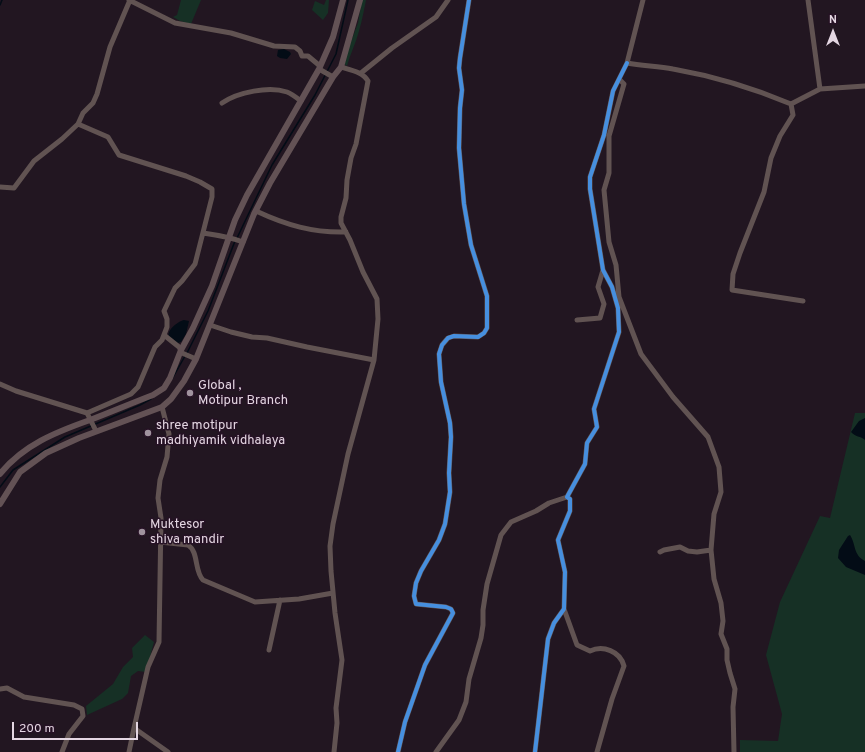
<!DOCTYPE html>
<html>
<head>
<meta charset="utf-8">
<style>
  body { margin:0 }
  #map { position:relative; width:865px; height:752px; overflow:hidden; background:#221621; font-family:Overpass,sans-serif }
  canvas { display:block }
  .north { position:absolute; left:813px; top:12px; width:40px; height:40px; -webkit-text-stroke:3px #261225; paint-order:stroke; rotate:0deg; font-size:11px; font-weight:700; line-height:16px; text-align:center; color:#e4d6e2 }
  .north::after { content:''; display:block; margin:auto; width:14px; height:18px; background:#e4d6e2; clip-path:polygon(50% 0,100% 100%,50% 72%,0 100%) }
  .scale { position:absolute; left:12px; top:722px; width:126px; height:18px; box-sizing:border-box; border:2px solid #e4d6e2; border-top:0; padding-left:5px; font-size:12px; line-height:14px; white-space:nowrap; color:#e4d6e2; -webkit-text-stroke:3px #261225; paint-order:stroke }
</style>
</head>
<body>
<div id="map">
<canvas width="865" height="752"></canvas>
<div class="north">N</div>
<div class="scale">200 m</div>
</div>
<script>
const c = document.querySelector('canvas').getContext('2d');
c.lineJoin = 'round';
function fillPath(path, color) {
  c.fillStyle = color;
  c.fill(path, 'evenodd');
}
function trace(path, color, width, dash) {
  c.strokeStyle = color;
  c.lineWidth = width;
  c.lineCap = dash ? 'butt' : 'round';
  c.setLineDash(dash || []);
  c.stroke(path);
}
function write(font, color, halo, rows, align = 'center') {
  c.font = font + ' Overpass,sans-serif';
  c.lineWidth = 3;
  c.setLineDash([]);
  c.textBaseline = 'middle';
  c.strokeStyle = halo;
  c.fillStyle = color;
  for (const [text, x, y, turn = 0] of rows) {
    c.save();
    c.translate(x, y);
    c.rotate((+turn || 0) * Math.PI / 180);
    c.textAlign = isNaN(turn) ? turn : align;
    if (halo) c.strokeText(text, 0, 0);
    c.fillText(text, 0, 0);
    c.restore();
  }
}
fillPath(new Path2D(`
  M181 0H201L191 24 180 21 173 17 177 15Z
  M326 0H329L328 13 323 20 312 10 315 1 324 5Z
  M362 0H366C364 10 362 21 359 31 356 43 350 54 347 66L343 63 358 23Z
  M855 413H865V752H740V740L778 741 782 714 766 655 780 602 820 516 830 518Z
  M145 635 154 642 146 672 138 671 131 676 128 693 122 699 87 715 86 706 113 684 123 667 133 657 132 648Z`), '#163025');
fillPath(new Path2D(`
  M278 50 284 49 290 52 291 54 287 59 280 58 277 56Z
  M184 320 189 321 186 334 181 342 178 343C175 342 171 339 169 337 166 330 179 321 184 320Z
  M865 418V440C861 436 855 437 851 432L859 421Z
  M850 535C856 544 853 555 865 561V575L846 567 838 558 839 550 848 536Z`), '#030c16');
trace(new Path2D(`
  M0 5 2 0
  M237 238 272 165 315 95 336 54 348 0
  M187 353 208 311 235 241
  M172 379 185 356
  M0 487 13 470 65 437 140 405 151 399`), '#030c16', 1.5);
trace(new Path2D(`
  M129 0 175 23 231 33 274 46 295 47 300 51 302 56H308L320 66
  M643 0 627 63C643 66 658 66 673 69 713 76 753 88 791 104L820 89 865 86
  M808 0 820 89
  M319 69 333 77
  M361 73 392 48 436 17 448 0
  M619 79 624 84 609 136V173L604 190 609 242 616 265 619 297 641 354 673 397 708 437 719 467 721 492 714 514 711 550 714 579 721 603 723 621 721 634 727 649V660L730 673 735 689 733 707 734 752
  M222 103C238 92 269 86 287 92 292 94 297 98 301 101
  M791 104 793 115 780 136 771 158 764 192 740 253 733 274 732 290 803 301
  M78 124 108 137 119 155 186 176 200 182 212 189V197L195 264 182 281 175 288 164 311 167 319V327L162 340 155 347 138 387 131 394 87 413
  M0 187 14 188 34 161 62 139 78 124 83 113 93 103 97 94 110 47 130 0
  M256 211C286 225 313 233 346 232
  M203 233C217 235 230 237 243 242
  M577 320 600 318 604 304 598 287 603 270
  M210 325 231 332 252 337 267 338 307 347 374 360
  M164 335 179 347 182 353 196 359
  M0 384 16 391 87 413 96 431
  M162 407 169 434 167 457 160 480 158 498 161 518 159 642 148 667 134 728 168 752
  M160 542 188 545C199 552 194 571 203 580L255 602 299 599 333 593
  M660 552 664 550 680 547 688 551 697 552 711 550
  M564 609 577 645 590 651C603 645 620 651 624 666L612 699 597 752
  M269 650 280 600
  M0 689 7 688 24 697 74 705 82 709 83 716 69 734 62 752
  M129 752 134 728
  M334 752 337 723 336 708 342 660 335 613 331 571 330 546 333 524 348 454 374 360 378 319 377 299 363 272 350 240 341 223V217L346 198 347 180 351 158 356 144 368 81C363 72 351 70 341 67
  M398 752 405 722 425 665 453 613 451 609 446 607 416 604 414 596 416 583 421 571 439 540 445 524 450 492 449 473 451 437 450 423 441 382 439 354 442 345 448 338 454 336 478 337 484 333 487 328V296L471 245 464 204 459 148 460 108 462 90 459 68 460 58 469 0
  M436 752 459 720 466 702 469 679 481 638 483 625V610L487 584 501 535 511 522 536 511 549 503 567 497
  M535 752 548 639 554 623 564 609 565 572 558 540 570 511V499L567 497 585 464 587 443 597 427 594 409 619 332 618 308 612 287 603 270 590 189V177L604 135 613 91 627 63`), '#615352', 5);
trace(new Path2D(`
  M0 474C23 445 56 432 90 420 111 412 132 403 153 395L164 388 170 378 181 350 193 328 212 286 235 220 247 195 319 69 333 37 343 0
  M0 504 20 472 46 453 79 438 162 407 171 399 184 381 196 359 254 214 270 183 333 77 341 67 360 0`), '#635255', 6);
trace(new Path2D(`
  M398 752 405 722 425 665 453 613 451 609 446 607 416 604 414 596 416 583 421 571 439 540 445 524 450 492 449 473 451 437 450 423 441 382 439 354 442 345 448 338 454 336 478 337 484 333 487 328V296L471 245 464 204 459 148 460 108 462 90 459 68 460 58 469 0
  M535 752 548 639 554 623 564 609 565 572 558 540 570 511V499L567 497 585 464 587 443 597 427 594 409 619 332 618 308 612 287 603 270 590 189V177L604 135 613 91 627 63`), '#468fdf', 4);
for (const [x, y, r, color] of [
  [190,393,4,"#a0939e"],
  [148,433,4,"#a0939e"],
  [142,532,4,"#a0939e"]
]) {
  const dot = new Path2D();
  dot.arc(x, y, r, 0, 2 * Math.PI);
  c.fillStyle = color;
  c.fill(dot);
  trace(dot, '#261225', 1.5);
}
write('13px', '#e4d6e2', '#261225', [
  ["Global ,",198,386],
  ["Motipur Branch",198,401],
  ["shree motipur",156,426],
  ["madhiyamik vidhalaya",156,441],
  ["Muktesor",150,525],
  ["shiva mandir",150,540]
], 'left');
</script>
</body>
</html>
